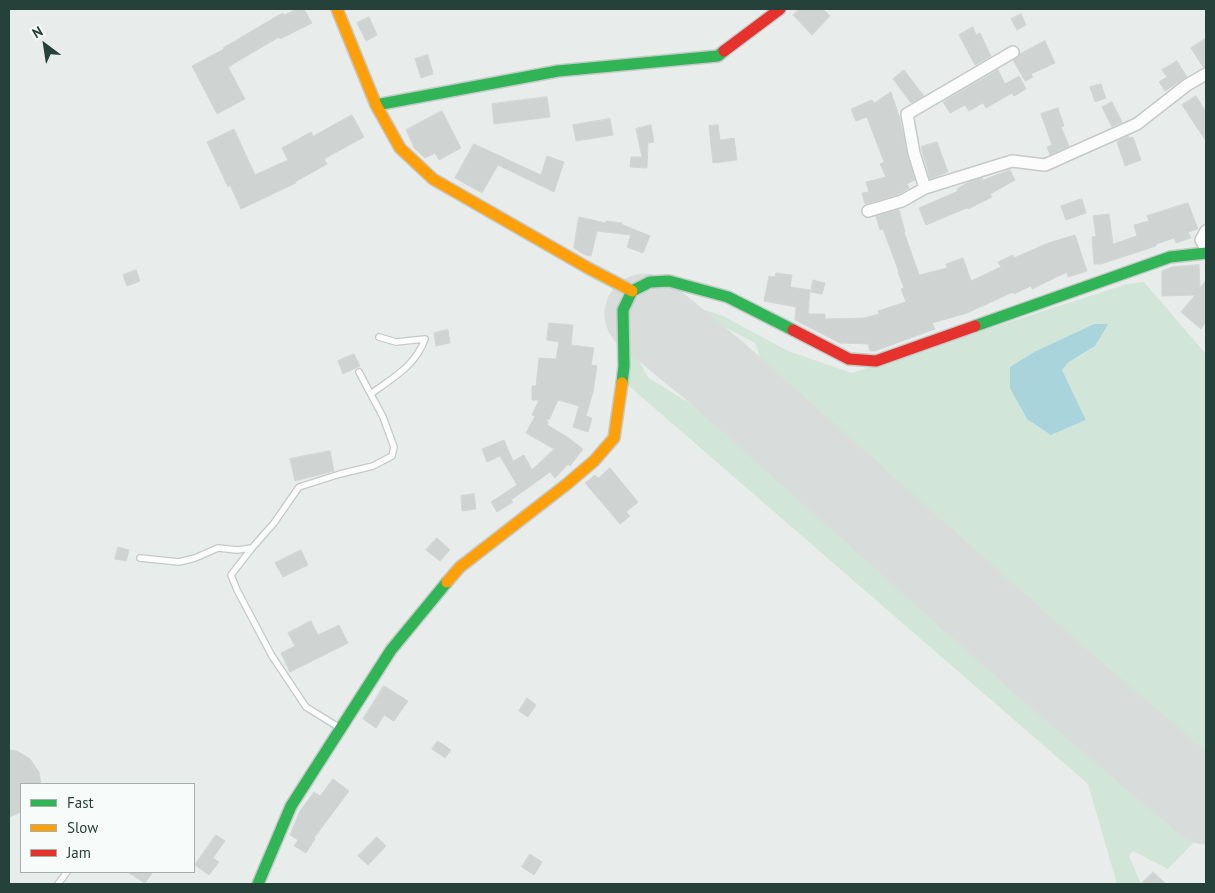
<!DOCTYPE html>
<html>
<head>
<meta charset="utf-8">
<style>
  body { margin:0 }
  #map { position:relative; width:1215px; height:893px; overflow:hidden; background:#e8edeb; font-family:"PT Sans",sans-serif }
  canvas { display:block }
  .frame { position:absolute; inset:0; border:10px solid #24423a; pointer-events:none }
  .legend { position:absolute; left:20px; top:783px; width:175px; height:90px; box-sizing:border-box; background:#f7fbf9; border:1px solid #a3b1ad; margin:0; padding:6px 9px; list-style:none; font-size:15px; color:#24423a }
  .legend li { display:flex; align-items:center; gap:10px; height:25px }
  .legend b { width:25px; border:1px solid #a3b1ad }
  .north { position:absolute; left:20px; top:20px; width:50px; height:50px; -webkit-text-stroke:4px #f7fbf9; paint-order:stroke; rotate:329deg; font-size:14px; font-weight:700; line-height:20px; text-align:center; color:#24423a }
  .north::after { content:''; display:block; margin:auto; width:18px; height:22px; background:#24423a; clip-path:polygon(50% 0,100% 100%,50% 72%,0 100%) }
</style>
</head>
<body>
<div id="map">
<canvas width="1215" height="893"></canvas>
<div class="frame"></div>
<ul class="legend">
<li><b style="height:6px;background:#30b455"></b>Fast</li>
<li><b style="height:6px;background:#ff9f0a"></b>Slow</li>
<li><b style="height:6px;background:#e5322d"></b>Jam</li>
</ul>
<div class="north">N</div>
</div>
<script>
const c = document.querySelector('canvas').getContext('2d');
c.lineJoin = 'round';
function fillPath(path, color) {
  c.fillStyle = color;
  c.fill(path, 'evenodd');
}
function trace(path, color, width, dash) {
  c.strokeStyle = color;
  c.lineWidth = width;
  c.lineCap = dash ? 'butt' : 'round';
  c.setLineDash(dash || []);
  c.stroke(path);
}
fillPath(new Path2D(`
  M1144 282 1206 354V775L774 397 755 343 692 310 653 305 634 316V334L637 358 649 378 739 434 748 437 1206 833V842L1200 836 1168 869 1133 851 1129 856 1141 884H1117L1088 784 629 386 628 318 641 306 663 300 688 304 723 316 788 351 852 373 1127 284ZM1094 324H1107L1095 346 1069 362 1062 370 1086 420 1051 435 1036 351Z`), '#d1e6d8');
fillPath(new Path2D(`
  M1094 324H1108L1095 346 1069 362 1062 370 1086 420 1051 435 1027 419 1010 388V367L1036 351Z`), '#a9d4db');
trace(new Path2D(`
  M645 314 717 373 1050 671 1206 804`), '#d8dddc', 81);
const building = new Path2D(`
  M297 9H304L312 23 280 39 279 37 228 67 245 99 217 114 192 66 224 49 223 48 272 19 283 13 284 15Z
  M799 9H823L830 16 812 35 793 15Z
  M1021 14 1026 25 1017 30 1011 19Z
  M369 17 377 35 366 41 357 23Z
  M973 27 976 35 980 33 991 56 975 65 959 35Z
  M1206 38V67H1203L1191 48Z
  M1045 41 1055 63 1031 74 1033 77 1025 81 1013 60 1020 54Z
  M428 55 433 74 421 78 415 59Z
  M1177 61 1187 77 1165 91 1159 82 1167 77 1162 70Z
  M904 70 924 96 911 103 893 79Z
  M998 70 1005 84 1019 76 1026 89 1014 96 1012 93 986 108 983 103 969 111 965 105 950 113 943 102Z
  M1101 84 1106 98 1095 102 1090 87Z
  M891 92 900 119 907 154 915 180 907 184 909 188 899 194 865 204 862 193 869 192 866 182 886 177 880 164 884 162 867 117 856 121 851 109 872 100 874 103Z
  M1196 96 1206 112V141L1182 105Z
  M547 97 550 117 494 124 492 104Z
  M1112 102 1122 122 1112 127 1102 107Z
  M1058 108 1064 126 1061 127 1069 146 1050 155 1047 147 1052 145 1041 114Z
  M442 111 461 148 439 160 435 153 425 158 415 149 406 130Z
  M352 115 364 137 324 159 327 164 295 182 296 183 241 209 230 185 228 187 207 142 234 129 255 175 288 160 282 148 311 132 313 136Z
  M610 119 613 135 576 141 573 125Z
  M651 125 654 142 648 143 647 168 630 167 631 157H642L636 129Z
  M718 125 720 140 734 138 737 160 713 163 709 126Z
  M1128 136 1129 138 1133 137 1141 160 1125 166 1117 142Z
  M937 142 948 172 930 179 921 147Z
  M474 144 541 175 547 156 564 162 554 192 498 165 482 193 455 178Z
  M1010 170 1015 180 990 194 992 197 968 209 967 208 926 225 919 208 958 191 957 189 969 182 982 178 983 180Z
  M1082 199 1086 213 1066 220 1061 206Z
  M1188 203 1198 229 1188 232 1191 238 1176 243 1174 238 1156 244V246L1101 264H1094L1092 237 1096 236 1093 216 1109 214 1113 244 1137 236 1134 225 1149 221 1147 216Z
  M899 210 905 232H904L919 275 947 268 946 264 963 258 971 281 1001 267 998 262 1013 255 1014 258 1048 243 1075 235 1087 271 1068 277 1067 272 1032 289 1031 286 1014 294 1013 292 967 313 932 323 935 329 875 351H870L868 344 842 343V344L795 320 796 307 764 301 769 276 775 277 776 273 792 275 790 287 810 290 808 314H825V319L864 318 879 314 878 311 906 302 901 289 904 288 898 272H899L883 229 880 230 876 216Z
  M579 217 606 223V221L622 223 621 224 650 236 643 253 627 247 631 235 597 231 591 256 585 255 574 248Z
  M1199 265 1200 288 1206 280V322L1201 329 1181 312 1195 295 1162 296V271L1172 267Z
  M136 270 140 281 127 286 123 275Z
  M813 280 825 283 822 294 811 292Z
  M549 323 573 325 571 345 594 348 591 365 597 366 593 392 586 416 592 418 588 432 573 427 579 406 558 400 549 420 544 418 548 422 547 425 566 436 583 449 570 466 568 464 555 478 550 472 511 500 513 502 497 512 491 502 517 485 500 456 487 462 482 449 504 440 513 461 524 455 532 470 554 449 526 433 535 416 532 415 539 400H532V386H536L539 358 556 359 559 342 547 340Z
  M448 330 450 343 436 346 434 333Z
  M354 354 360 366 343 374 338 361Z
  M330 451 334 471 295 481 290 459Z
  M610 468 638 502 626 512 630 516 620 524 585 483 595 475 598 478Z
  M474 494 476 509 462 511 461 496Z
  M437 538 450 550 440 561 426 550Z
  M118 547 129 550 126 561 115 559Z
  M301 550 308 565 283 577 275 563Z
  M311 621 318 635 339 625 348 643 290 672 281 653 295 646 288 633Z
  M384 686 408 701 394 721 384 715 376 728 363 719Z
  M527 698 536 705 528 717 519 711Z
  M438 741 451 750 445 758 432 749Z
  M9 750 17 751 30 759 39 772 41 784H21V812L9 817Z
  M333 779 349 791 314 838 315 839 306 853 294 846 298 840 290 835 300 811 314 792 320 796Z
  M216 835 225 841 213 858 219 862 209 875 195 865Z
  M377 837 386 846 368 865 358 856Z
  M530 854 542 862 534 875 522 867Z
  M128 872H153L145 883Z
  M1153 872 1166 884H1141Z`);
fillPath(building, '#cfd4d2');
trace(building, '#d1d6d4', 1);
const lane = new Path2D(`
  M372 393C394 377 415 366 425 339L396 342 379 337
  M140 558 179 562 195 558 218 548 237 550 252 548
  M340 728 306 707 272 656 237 590 231 575 252 548 274 523 299 487 340 474 373 466 392 456 394 447 383 417 359 372
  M58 884 67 872`);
const street = new Path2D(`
  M925 188 914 153 907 114 1013 52
  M868 211 902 201 925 188 1012 161 1045 165 1137 124 1187 85 1206 74
  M1206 231 1201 240 1206 248`);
const fast = new Path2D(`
  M376 105 558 71 718 56 724 51
  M975 326 1170 257 1206 253
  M622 383 624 366 623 310 632 291 650 282 669 281 728 297 793 330
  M258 884 291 806 391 650 447 582`);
const slow = new Path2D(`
  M337 9 376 105 400 148 433 179 588 268 632 291
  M447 582 460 567 567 484 594 461 614 438 622 383`);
const jam = new Path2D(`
  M724 51 780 9
  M793 330 849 359 876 361 975 326`);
trace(lane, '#c5cac8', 8);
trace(street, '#c5cac8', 14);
trace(fast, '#c3cbc8', 14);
trace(slow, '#c3cbc8', 14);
trace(jam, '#c3cbc8', 14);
trace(lane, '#fcfcfc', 5.5);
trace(street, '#fcfcfc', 11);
trace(fast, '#30b455', 11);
trace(slow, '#ff9f0a', 11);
trace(jam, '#e5322d', 11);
</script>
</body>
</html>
